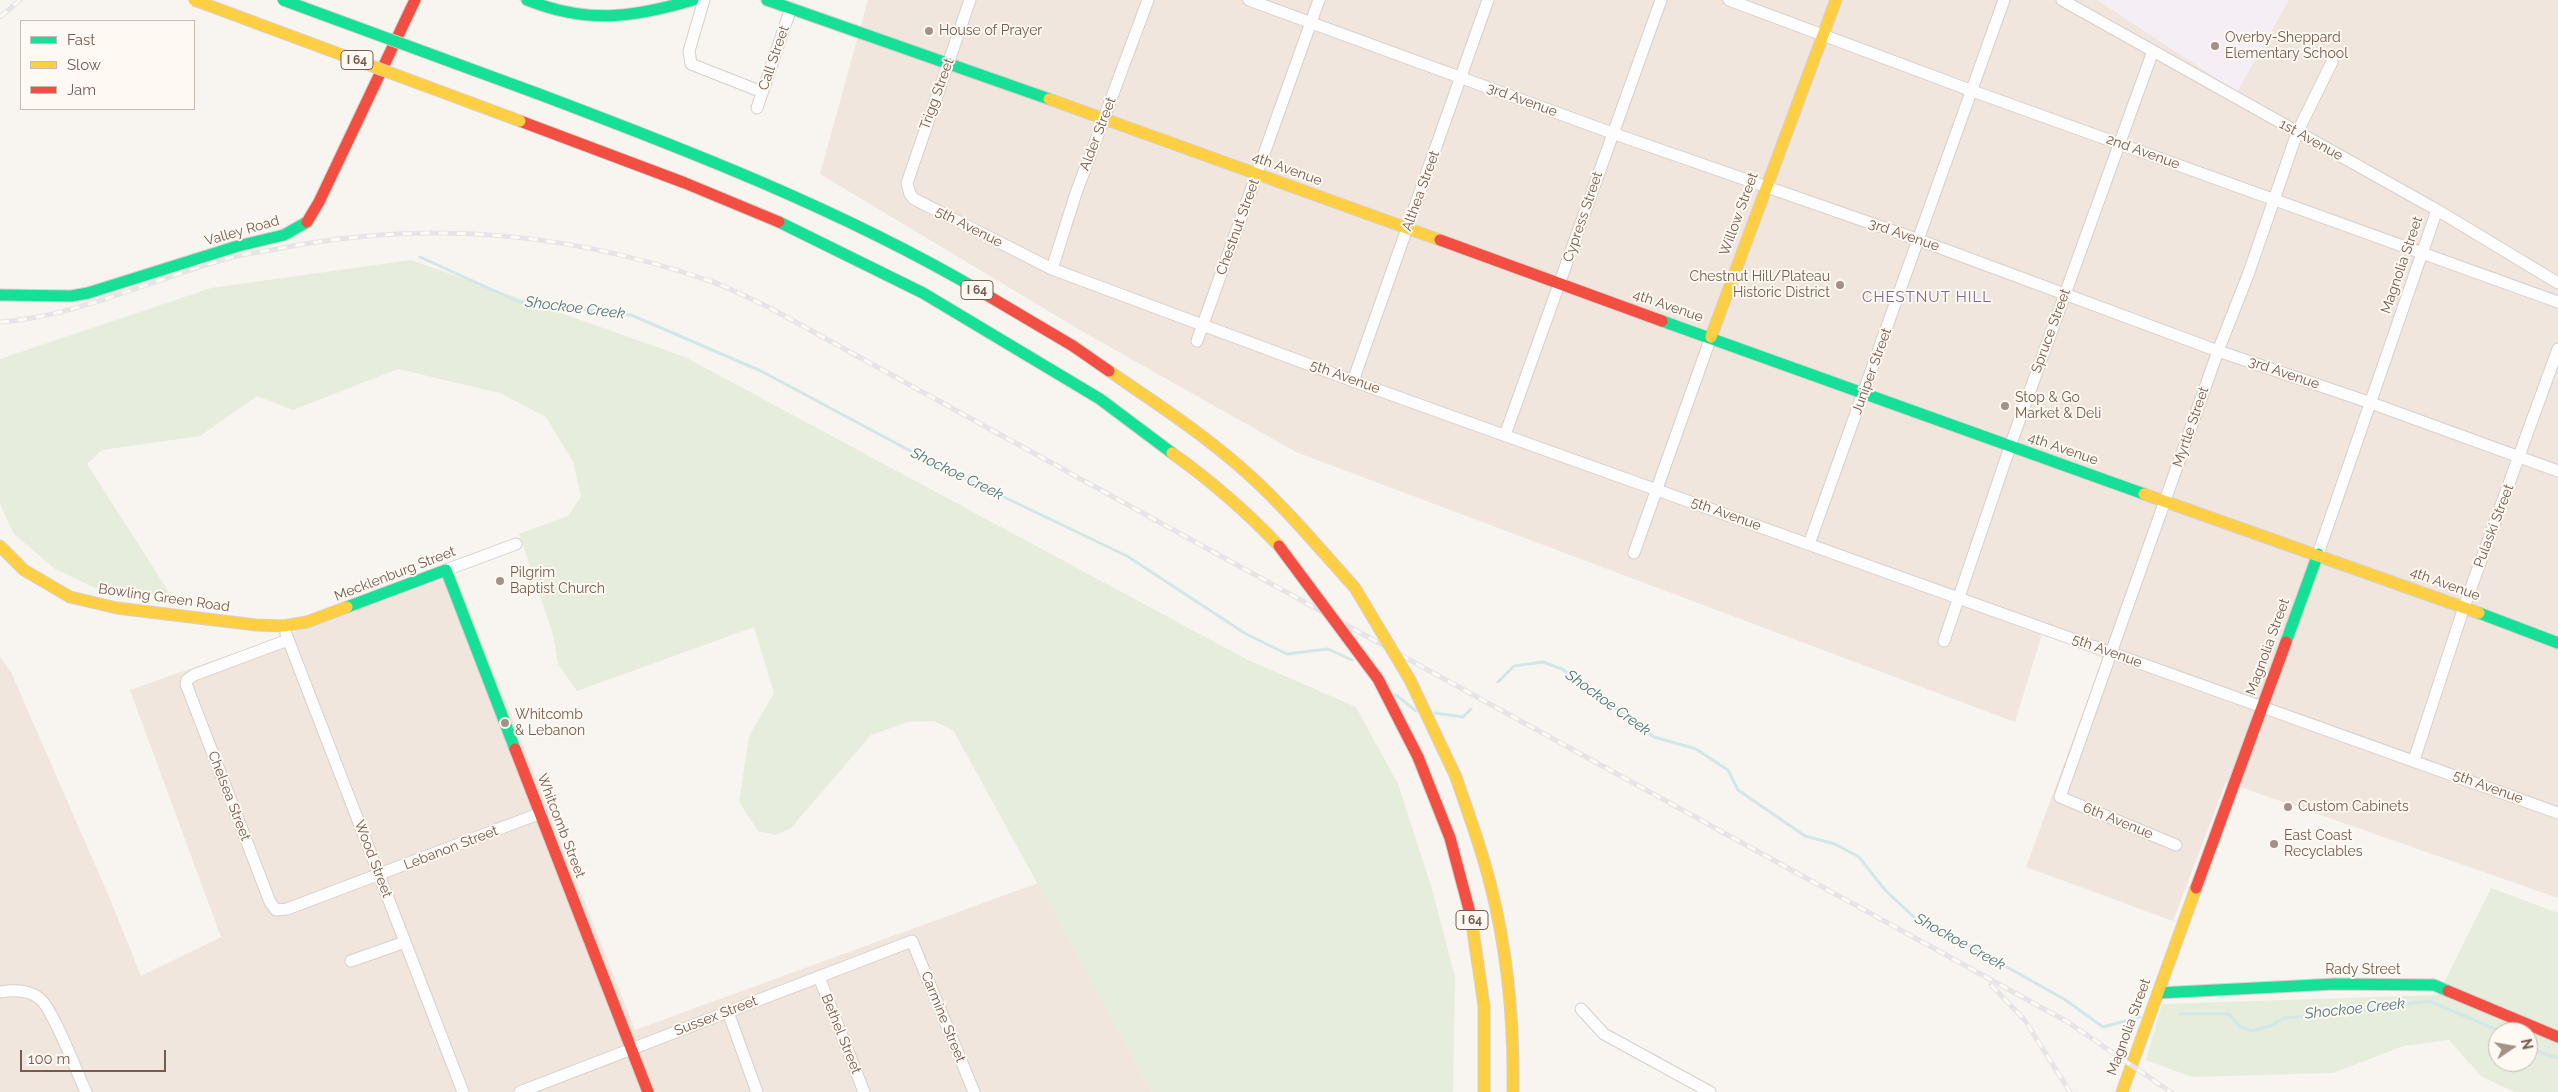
<!DOCTYPE html>
<html>
<head>
<meta charset="utf-8">
<style>
  body { margin:0 }
  #map { position:relative; width:2558px; height:1092px; overflow:hidden; background:#f8f4f0; font-family:Raleway,sans-serif }
  canvas { display:block }
  .legend { position:absolute; left:20px; top:20px; width:175px; height:90px; box-sizing:border-box; background:#fef9f3; border:1px solid #c7bab2; margin:0; padding:6px 9px; list-style:none; font-size:15px; color:#755b50 }
  .legend li { display:flex; align-items:center; gap:10px; height:25px }
  .legend b { width:25px; border:1px solid #c7bab2 }
  .north { position:absolute; left:2488px; top:1022px; width:50px; height:50px; box-sizing:border-box; background:#fef9f3; border:1px solid #c7bab2; border-radius:50%; rotate:78deg; font-size:14px; font-weight:700; line-height:20px; text-align:center; color:#755b50 }
  .north::after { content:''; display:block; margin:auto; width:18px; height:22px; background:#a39188; clip-path:polygon(50% 0,100% 100%,50% 72%,0 100%) }
  .scale { position:absolute; left:20px; top:1050px; width:146px; height:22px; box-sizing:border-box; border:2px solid #755b50; border-top:0; padding-left:6px; font-size:15px; line-height:18px; white-space:nowrap; color:#755b50; -webkit-text-stroke:4px #fef9f3; paint-order:stroke }
</style>
</head>
<body>
<div id="map">
<canvas width="2558" height="1092"></canvas>
<ul class="legend">
<li><b style="height:6px;background:#16e098"></b>Fast</li>
<li><b style="height:6px;background:#ffcf43"></b>Slow</li>
<li><b style="height:6px;background:#f24e42"></b>Jam</li>
</ul>
<div class="north">N</div>
<div class="scale">100 m</div>
</div>
<script>
const c = document.querySelector('canvas').getContext('2d');
c.lineJoin = 'round';
function fillPath(path, color) {
  c.fillStyle = color;
  c.fill(path, 'evenodd');
}
function trace(path, color, width, dash) {
  c.strokeStyle = color;
  c.lineWidth = width;
  c.lineCap = dash ? 'butt' : 'round';
  c.setLineDash(dash || []);
  c.stroke(path);
}
function write(font, color, halo, rows, align = 'center') {
  c.font = font + ' Raleway,sans-serif';
  c.lineWidth = 4;
  c.setLineDash([]);
  c.textBaseline = 'middle';
  c.strokeStyle = halo;
  c.fillStyle = color;
  for (const [text, x, y, turn = 0] of rows) {
    c.save();
    c.translate(x, y);
    c.rotate((+turn || 0) * Math.PI / 180);
    c.textAlign = isNaN(turn) ? turn : align;
    if (halo) c.strokeText(text, 0, 0);
    c.fillText(text, 0, 0);
    c.restore();
  }
}
fillPath(new Path2D(`
  M868 0H2558V898L2226 782 2173 921 2026 867 2103 658 2042 634 2015 722 1296 452 1085 333 820 174Z
  M456 575 635 1030 1038 883 1152 1092H0V657L11 672 110 899 141 976 221 937 130 690Z`), '#f0e6de');
fillPath(new Path2D(`
  M2097 0H2289L2237 92Z`), '#f5eef4');
fillPath(new Path2D(`
  M411 260 685 357 1246 659 1356 707 1398 784 1432 889 1455 977 1453 1092H1152L953 730 934 721 908 722 871 735 791 828 776 835 758 831 739 802 749 736 774 693 754 627 577 691 558 664 553 634 519 534 568 516 581 496 573 462 546 417 500 393 398 369 293 410 257 396 200 436 102 450 87 464 170 594 95 588 55 569 13 533 0 504V359L211 288Z
  M2491 888 2558 913V1092H2515L2482 1077 2449 1040 2403 1046 2333 1073 2192 1077 2146 1060 2162 1004 2438 995ZM2498 1032H2528V1062H2498Z`), '#e7eddc');
trace(new Path2D(`
  M420 257 519 302 631 315 761 371 933 463 1127 556 1246 634 1287 654 1328 649 1352 660
  M1498 682 1514 666 1543 662 1562 669 1654 737 1696 749 1728 770 1738 790 1805 836 1835 844 1859 857 1885 890 1916 919 1946 933 2064 999 2103 1027 2140 1017
  M1396 695 1416 711
  M1435 713 1463 717 1471 709
  M2180 1014H2229L2239 1026 2252 1031 2270 1026 2284 1018 2308 1016 2333 1008 2363 1010 2429 1001 2502 1032
  M2536 1051 2558 1058`), '#d2e7e8', 3);
const street = new Path2D(`
  M704 0 689 51 691 64 762 92
  M970 0 907 183 910 194 914 199 1052 269 1353 381 2558 813
  M1249 0 1612 133 1919 240 2218 351 2371 403 2558 471
  M1729 0 1970 90 2558 302
  M2062 0 2437 210 2558 283
  M757 108 791 8
  M1052 269 1076 193 1148 0
  M1197 341 1319 0
  M1353 381 1488 0
  M1505 435 1661 0
  M1809 544 2004 0
  M1634 553 1711 337
  M2318 554 2437 210
  M446 570 516 544
  M286 634 463 1092
  M288 640 194 675 187 680 186 684 270 902 276 910 287 909 541 813
  M1944 641 2014 435 2153 51
  M2414 760 2464 607 2558 349
  M2176 845 2060 797 2218 351 2248 275 2297 133 2332 62
  M351 961 405 942
  M819 977 864 1092
  M0 992C13 990 29 989 40 999 53 1009 77 1073 86 1092
  M1581 1009 1604 1034 1710 1092
  M728 1012 757 1092
  M520 1092 912 941 974 1092`);
const fast = new Path2D(`
  M527 0C587 24 632 18 693 0
  M767 0 1049 99
  M536 93C687 150 840 209 980 291
  M779 222 923 293 1100 399 1172 453
  M0 295 71 296 88 293 238 246 284 235 307 222
  M1662 321 2144 494
  M347 607 446 570 515 749
  M2479 613 2558 643
  M2286 642 2318 554
  M2158 993 2335 984 2434 985 2448 991`);
const slow = new Path2D(`
  M1049 99 1440 240
  M1711 337 1836 0
  M1109 371C1156 403 1205 435 1247 473 1286 508 1320 549 1355 588
  M1172 453C1211 481 1246 511 1279 546
  M2144 494 2479 613
  M0 546 24 570 70 597 117 608 256 625 283 626 307 622 347 607
  M1456 777C1468 813 1482 849 1491 887 1508 954 1514 1023 1513 1092
  M1471 917 1484 1006V1092
  M2122 1092 2196 888`);
const jam = new Path2D(`
  M520 121 685 183 779 222
  M307 222 319 202 415 0
  M1440 240 1662 321
  M980 291 1073 346 1109 371
  M515 749 648 1092
  M1418 757 1450 838 1471 917
  M2196 888 2286 642
  M2448 991 2558 1037`);
trace(street, '#d5d0cb', 13);
trace(fast, '#d6d0ca', 13);
trace(slow, '#d6d0ca', 13);
trace(jam, '#d6d0ca', 13);
trace(street, '#fefdfd', 11);
trace(fast, '#16e098', 11);
trace(slow, '#ffcf43', 11);
trace(jam, '#f24e42', 11);
const rail = new Path2D(`
  M0 17 20 0
  M0 322C79 316 150 280 226 259 242 254 260 252 277 249 424 220 562 231 704 279 727 286 748 298 770 308L2066 1021 2171 1092
  M1991 985 2024 1019 2070 1092`);
trace(rail, '#e5e4e6', 5);
trace(rail, '#fef9f3', 3, [9]);
const fastBridge = new Path2D(`
  M283 0 536 93`);
const slowBridge = new Path2D(`
  M194 0 520 121
  M1355 588 1410 680 1456 777`);
const jamBridge = new Path2D(`
  M1279 546 1378 679 1418 757`);
trace(fastBridge, '#d9d1cc', 13, []);
trace(slowBridge, '#d9d1cc', 13, []);
trace(jamBridge, '#d9d1cc', 13, []);
trace(fastBridge, '#16e098', 11);
trace(slowBridge, '#ffcf43', 11);
trace(jamBridge, '#f24e42', 11);
for (const [x, y, r, color] of [
  [929,31,5,"#a39188"],
  [2215,46,5,"#a39188"],
  [1840,285,5,"#a39188"],
  [2005,406,5,"#a39188"],
  [500,581,5,"#a39188"],
  [505,723,5,"#a39188"],
  [2288,807,5,"#a39188"],
  [2274,844,5,"#a39188"]
]) {
  const dot = new Path2D();
  dot.arc(x, y, r, 0, 2 * Math.PI);
  c.fillStyle = color;
  c.fill(dot);
  trace(dot, '#fef9f3', 2);
}
for (const [x, y, w] of [
  [357,60,32],
  [977,290,32],
  [1472,920,32]
]) {
  const box = new Path2D();
  box.roundRect(x - w / 2, y - 9.5, w, 19, 4);
  c.fillStyle = '#fef9f3';
  c.fill(box);
  trace(box, '#755b50', 1);
}
write('bold 12px', '#755b50', null, [
  ["I 64",357,60],
  ["I 64",977,290],
  ["I 64",1472,920]
]);
write('14px', '#755b50', '#fef9f3', [
  ["House of Prayer",939,31],
  ["Overby-Sheppard",2225,38],
  ["Elementary School",2225,54],
  ["Chestnut Hill/Plateau",1830,277,"right"],
  ["Historic District",1830,293,"right"],
  ["Stop & Go",2015,398],
  ["Market & Deli",2015,414],
  ["Pilgrim",510,573],
  ["Baptist Church",510,589],
  ["Whitcomb",515,715],
  ["& Lebanon",515,731],
  ["Custom Cabinets",2298,807],
  ["East Coast",2284,836],
  ["Recyclables",2284,852]
], 'left');
write('14px', '#755b50', '#fef9f3', [
  ["Call Street",774,58,-71],
  ["Trigg Street",937,94,-70],
  ["3rd Avenue",1522,100,20],
  ["Alder Street",1098,134,-69],
  ["1st Avenue",2311,140,29],
  ["2nd Avenue",2143,152,20],
  ["4th Avenue",1287,169,20],
  ["Althea Street",1421,191,-70],
  ["Willow Street",1739,214,-70],
  ["Cypress Street",1583,217,-71],
  ["5th Avenue",969,227,27],
  ["Chestnut Street",1238,227,-70],
  ["Valley Road",242,231,-16],
  ["3rd Avenue",1904,235,19],
  ["Magnolia Street",2402,265,-71],
  ["4th Avenue",1668,306,19],
  ["Spruce Street",2051,331,-70],
  ["Juniper Street",1872,371,-70],
  ["3rd Avenue",2284,373,19],
  ["5th Avenue",1345,377,20],
  ["Myrtle Street",2191,427,-71],
  ["4th Avenue",2063,449,19],
  ["5th Avenue",1726,514,20],
  ["Pulaski Street",2494,526,-69],
  ["Mecklenburg Street",395,574,-21],
  ["4th Avenue",2445,584,20],
  ["Bowling Green Road",164,598,8],
  ["Magnolia Street",2268,647,-70],
  ["5th Avenue",2107,651,20],
  ["5th Avenue",2488,787,20],
  ["Chelsea Street",229,796,69],
  ["6th Avenue",2118,821,22],
  ["Whitcomb Street",561,826,69],
  ["Lebanon Street",451,848,-21],
  ["Wood Street",373,859,69],
  ["Rady Street",2363,970],
  ["Sussex Street",716,1016,-21],
  ["Carmine Street",943,1017,68],
  ["Magnolia Street",2129,1027,-70],
  ["Bethel Street",841,1034,68]
]);
c.letterSpacing = '1px';
write('15px', '#816990', '#fef9f3', [
  ["CHESTNUT HILL",1927,297]
]);
c.letterSpacing = '0px';
write('italic 15px', '#48797f', '#fef9f3', [
  ["Shockoe Creek",575,308,7],
  ["Shockoe Creek",957,474,26],
  ["Shockoe Creek",1608,703,36],
  ["Shockoe Creek",1960,942,29],
  ["Shockoe Creek",2355,1009,-6]
]);
</script>
</body>
</html>
